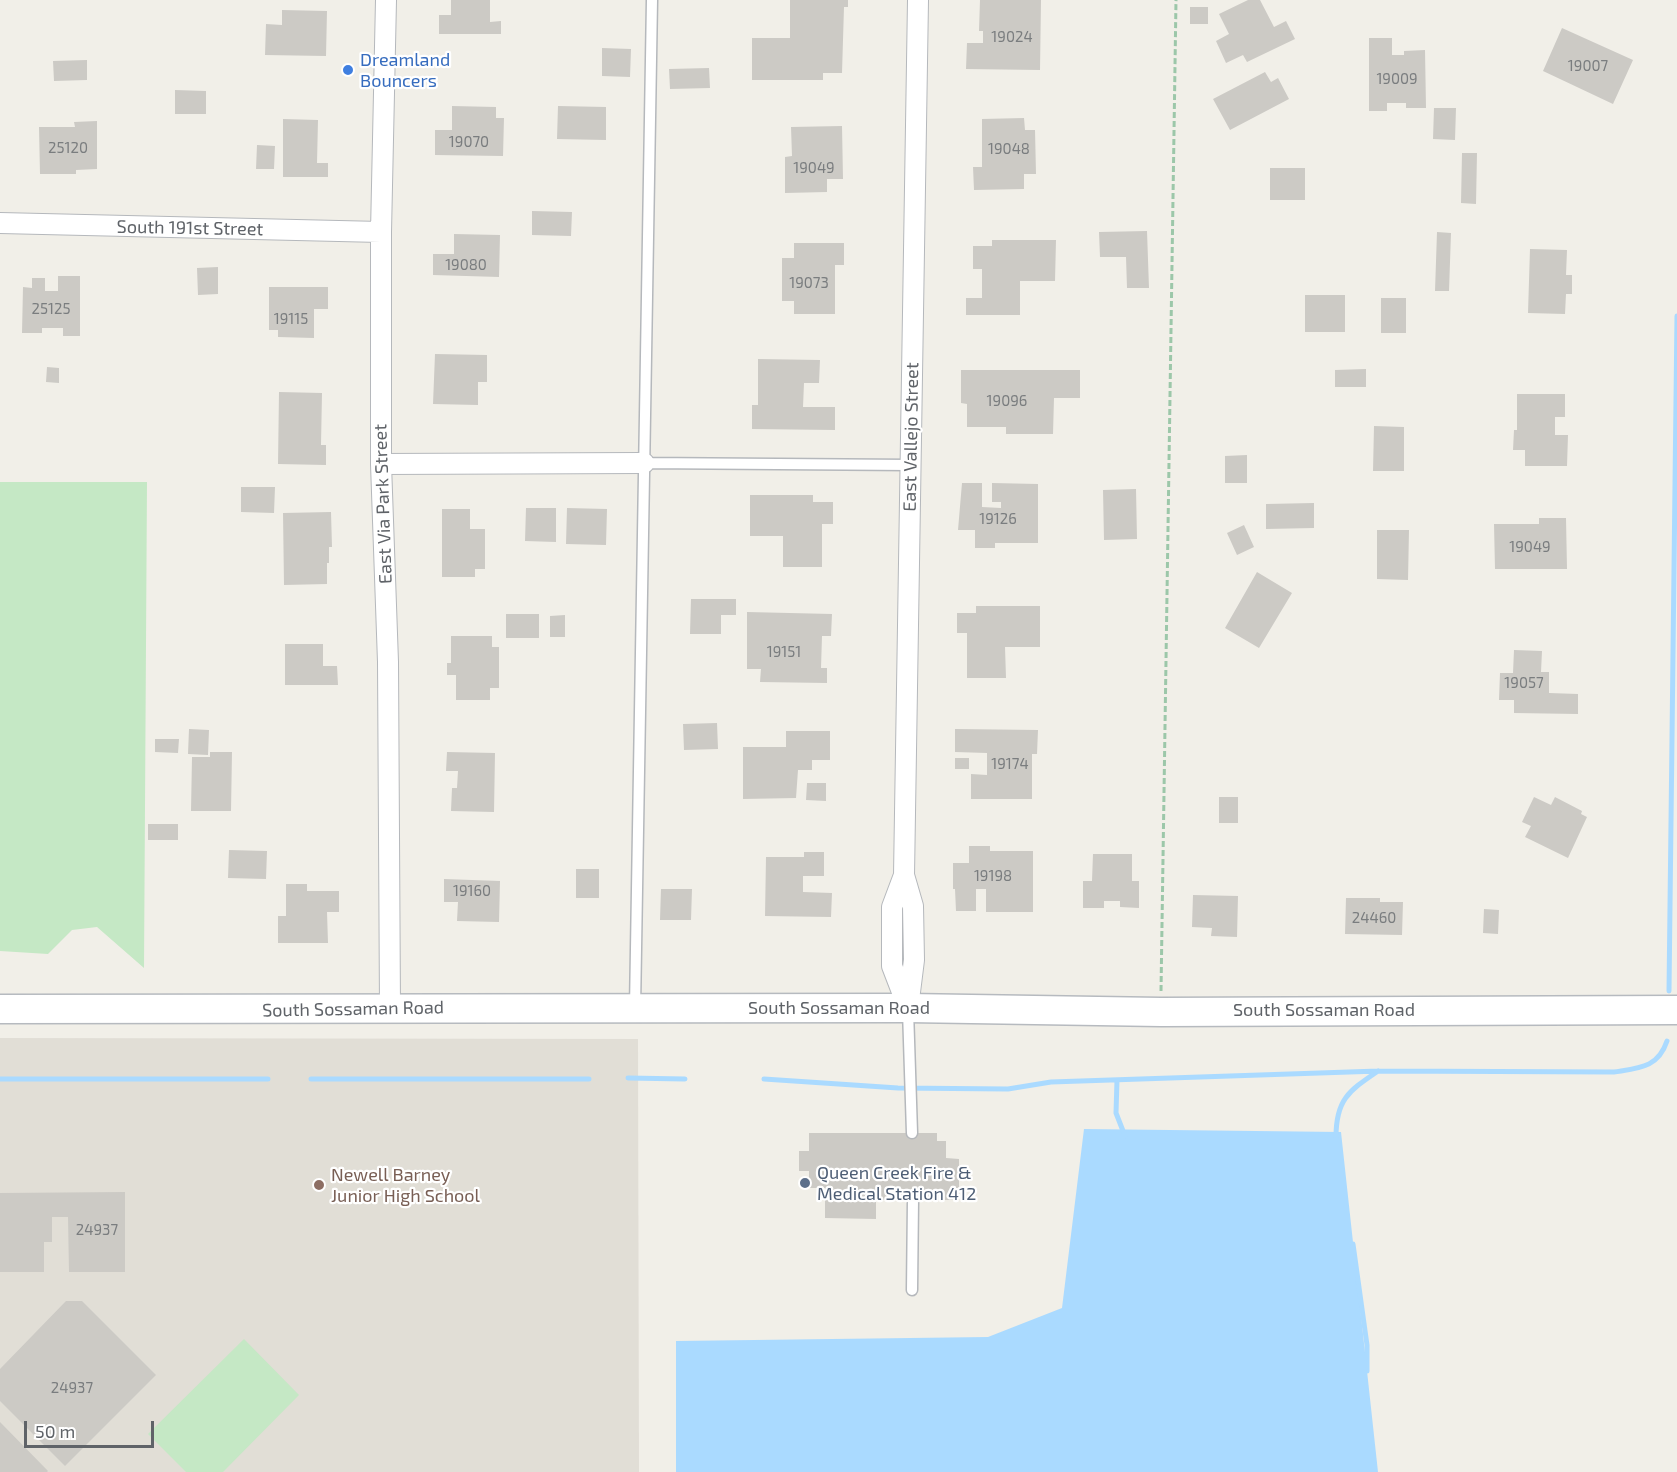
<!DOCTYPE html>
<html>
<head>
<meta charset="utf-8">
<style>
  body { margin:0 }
  #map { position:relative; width:1677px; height:1472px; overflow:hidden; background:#f1efe8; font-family:"Exo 2",sans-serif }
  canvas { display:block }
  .scale { position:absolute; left:24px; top:1421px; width:130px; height:27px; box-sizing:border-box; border:3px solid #5f6368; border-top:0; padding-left:8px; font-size:18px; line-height:21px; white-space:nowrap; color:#5f6368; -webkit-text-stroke:4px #fff; paint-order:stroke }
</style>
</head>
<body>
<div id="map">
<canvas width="1677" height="1472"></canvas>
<div class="scale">50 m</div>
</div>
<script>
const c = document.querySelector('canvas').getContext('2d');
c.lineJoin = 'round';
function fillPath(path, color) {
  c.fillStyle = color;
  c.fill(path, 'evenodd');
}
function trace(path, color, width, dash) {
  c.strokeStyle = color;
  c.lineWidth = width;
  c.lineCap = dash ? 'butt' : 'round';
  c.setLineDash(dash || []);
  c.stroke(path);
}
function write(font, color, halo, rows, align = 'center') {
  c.font = font + ' "Exo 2",sans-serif';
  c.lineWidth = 4.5;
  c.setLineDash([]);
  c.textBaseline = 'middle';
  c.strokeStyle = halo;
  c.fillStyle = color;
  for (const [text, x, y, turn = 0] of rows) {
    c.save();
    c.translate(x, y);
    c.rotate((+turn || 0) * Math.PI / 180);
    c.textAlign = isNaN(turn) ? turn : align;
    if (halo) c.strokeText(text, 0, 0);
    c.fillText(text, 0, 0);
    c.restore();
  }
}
fillPath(new Path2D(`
  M0 1038 638 1039 639 1472H0Z`), '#e1ded6');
fillPath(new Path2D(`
  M0 482H147L144 968 97 927 72 930 48 954 0 951Z
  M244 1339 299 1395 223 1472H186L148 1434Z`), '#c5e8c5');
fillPath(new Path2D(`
  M1084 1129 1341 1132 1378 1472H676V1341L988 1337 1062 1308Z`), '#aadaff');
trace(new Path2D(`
  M1669 991 1677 316
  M628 1078 685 1079
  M0 1079H268
  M311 1079H589
  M764 1079 898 1088 1008 1089 1051 1082 1379 1071 1614 1072C1639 1068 1658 1068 1667 1041
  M1117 1080 1116 1113 1125 1136
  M1336 1137C1336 1099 1349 1091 1378 1071
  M1353 1244 1367 1345V1371`), '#aadaff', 5);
fillPath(new Path2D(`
  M451 0H490V22L501 21V34H439V15H451Z
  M790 0H848V7H844L842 73H823V80H752V38H790Z
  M980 0H1041L1040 70 966 69 967 43H983V31H979Z
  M1248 0H1260L1274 27 1286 21 1295 39 1247 62 1243 55 1226 63 1216 41 1229 34 1219 14Z
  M1190 7H1208V24H1190Z
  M282 10 327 11 326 56 265 55 266 24 282 25Z
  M1562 28 1633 60 1613 104 1543 71Z
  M1369 38H1392V55H1404V51L1425 50 1426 108H1406V103H1387V111H1369Z
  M602 48 631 49 630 77 602 76Z
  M87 60V80L54 81 53 61Z
  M709 68 710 88 670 89 669 69Z
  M1265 72 1271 82 1278 78 1289 99 1230 130 1213 99Z
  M175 90 206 91V114H175Z
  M452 106 496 107V118H504L503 156 435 155V130H452Z
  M558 106 606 107V140L557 139Z
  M1434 108H1456L1455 140 1433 139Z
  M1024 118 1025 130H1035L1036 174H1024V189L974 190 973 167H982V119Z
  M283 119 318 120 317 163H328V177H283Z
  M97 121V169L76 170V174H40L39 127H75L74 122Z
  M842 126 843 179H827V192L785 193V157L792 156 791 127Z
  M257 145 275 146 274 169H256Z
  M1462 153H1477L1476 204 1461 203Z
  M1270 168H1305V200H1270Z
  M532 211 572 212 571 236 532 235Z
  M1147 231 1149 288H1127L1126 257H1100L1099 232Z
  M1437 232 1451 233 1449 291H1435Z
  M454 234 500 235 499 277 433 275V254H454Z
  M992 240H1056L1055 281H1020V315H966V298H982V269H973V246H992Z
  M794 243H844V265H835V314H794V301H782V258H794Z
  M1530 249 1567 250 1566 275H1572V294H1566L1565 314 1528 313Z
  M218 267V294L198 295 197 268Z
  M58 276H80V336H63V328H42V333H22L23 287 32 288V278H45V291H58Z
  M269 287H328V309H314V338L278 337V330H269Z
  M1305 295H1345V332H1305Z
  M1381 298H1406V333H1381Z
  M435 354 487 355V382H478V405L433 404Z
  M758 359 820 360 819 383H804L803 407H835V430L752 429V405H758Z
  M47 367 59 368V383L46 382Z
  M1366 369V387H1335V370Z
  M961 370H1080V398H1054L1053 434H1006V427H967V404L961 403Z
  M279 392 322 393 321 445H326V465L278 464Z
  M1517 394H1565V417H1555V435H1568L1567 466H1525V450H1513L1514 430H1517Z
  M1374 426 1404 427V471H1373Z
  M1247 455V483H1225V456Z
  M962 483H982V507L1001 508V502H992V483L1038 484V543H995V548H975V530H958Z
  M241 487H275L274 513 241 512Z
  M1136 489 1137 539 1104 540 1103 490Z
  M750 495H813V502H833V524H822V567H783V536H750Z
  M1314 503V528L1266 529V504Z
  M526 508H556V542L525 541Z
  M567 508 607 509 606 545 566 544Z
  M442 509H470V529H485V569H475V577H442Z
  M331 512 332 547H329V563H327V584L284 585 283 513Z
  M1539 518H1566L1567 569H1495L1494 524H1539Z
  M1244 525 1254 547 1237 555 1227 533Z
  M1377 530H1409L1408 580 1377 579Z
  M1257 572 1292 593 1259 648 1225 628Z
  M691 599H736V615H721V634H690Z
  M976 606H1040V647H1005L1006 678H967V633H957V613H976Z
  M747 612 832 614 831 636H822L821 668H827V683L760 682 761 669H747Z
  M506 614H539V638H506Z
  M565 615V637H550V616Z
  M451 636H492V647H499V688H490V700H456V675H447V663H451Z
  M285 644H323V666H337L338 685H285Z
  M1514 650 1542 651 1541 672H1549V693L1578 694V714L1514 713V700H1499L1500 673H1513Z
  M717 723 718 749 684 750 683 724Z
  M189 729 209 730 208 755 188 754Z
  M955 729 1038 730 1037 754H1032V799H971V774L987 775V753L955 752Z
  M786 731H830V760H812V770H798L796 798 743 799V747H786Z
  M155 739H179L178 753 155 752Z
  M210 752H232L231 811H191L192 757H210Z
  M447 752 495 753 494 812 451 811 452 788H457L458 771H446Z
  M955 758H969V769H955Z
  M807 783H826V801L806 800Z
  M1219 797H1238V823H1219Z
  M1534 797 1551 805 1555 797 1582 811 1581 814 1587 817 1568 858 1525 837 1531 826 1522 822Z
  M148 824H178V840H148Z
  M969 846H990V851H1033V912H986V889H976V911H956L955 889H953V863H969Z
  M229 850 267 851 266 879 228 878Z
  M804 852H824V876H803V892L832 893 831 917 765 916 766 857H804Z
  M1093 854H1132V881H1139V908L1120 907V901H1104V908H1083V881H1092Z
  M576 869H599V898H576Z
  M444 879 500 881 499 922 457 921 458 902H444Z
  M286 884H307V891H339V912H327L328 943H278V916H286Z
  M661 889H692L691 920H660Z
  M1193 895 1238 896 1237 937 1211 936 1212 928 1192 927Z
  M1346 898H1380V902H1403L1402 935 1345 934Z
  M1484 909 1499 910 1498 934 1483 933Z
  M809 1133H937V1141H946V1158L959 1159V1200H876V1219L825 1218V1188H809V1171H799V1151H809Z
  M125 1192V1272H69L68 1217H52V1242H44V1272H0V1193Z
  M66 1301H82L156 1375 65 1466 0 1401V1369Z
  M0 1422 48 1471 47 1472H0Z`), '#cccac5');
const lane = new Path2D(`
  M644 463 911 465
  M635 1008 652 0
  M908 1010 912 1133
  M912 1290 913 1200`);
const street = new Path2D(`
  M386 0 381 232V464L388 662 390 1008
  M0 223 381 232
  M381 464 644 463
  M904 875 892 907V966L907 1005
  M908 1008 914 960 913 906 904 875 918 0`);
const secondary = new Path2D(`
  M0 1009 908 1008 1161 1012 1677 1010`);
trace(lane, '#b5b8bc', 13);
trace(street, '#b5b8bc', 22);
trace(secondary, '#b6babf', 31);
trace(new Path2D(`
  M1161 991 1176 0`), '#9cc7a9', 3, [6, 3]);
trace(lane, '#fff', 10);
trace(street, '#fff', 20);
trace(secondary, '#fff', 28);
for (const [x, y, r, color] of [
  [348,70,6,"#3f7fe0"],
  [805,1183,6,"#5c6f8a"],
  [319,1185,6,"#8d6e63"]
]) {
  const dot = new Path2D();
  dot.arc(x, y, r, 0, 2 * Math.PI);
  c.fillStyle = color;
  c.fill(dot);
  trace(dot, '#fff', 2);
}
write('15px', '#7a7d7f', null, [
  ["19024",1012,37],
  ["19007",1588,66],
  ["19009",1397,79],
  ["19070",469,142],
  ["25120",68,148],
  ["19048",1009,149],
  ["19049",814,168],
  ["19080",466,265],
  ["19073",809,283],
  ["25125",51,309],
  ["19115",291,319],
  ["19096",1007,401],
  ["19126",998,519],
  ["19049",1530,547],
  ["19151",784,652],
  ["19057",1524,683],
  ["19174",1010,764],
  ["19198",993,876],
  ["19160",472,891],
  ["24460",1374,918],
  ["24937",97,1230],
  ["24937",72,1388]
]);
write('18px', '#366cbe', '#fff', [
  ["Dreamland",360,60],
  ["Bouncers",360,81]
], 'left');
write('18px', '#5f6368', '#fff', [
  ["South 191st Street",190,228,1],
  ["East Vallejo Street",911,437,-89],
  ["East Via Park Street",383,504,-92],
  ["South Sossaman Road",839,1008],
  ["South Sossaman Road",353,1009,-1],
  ["South Sossaman Road",1324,1010]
]);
write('18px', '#4e5e75', '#fff', [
  ["Queen Creek Fire &",817,1173],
  ["Medical Station 412",817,1194]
], 'left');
write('18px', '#785e54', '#fff', [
  ["Newell Barney",331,1175],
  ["Junior High School",331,1196]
], 'left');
</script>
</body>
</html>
